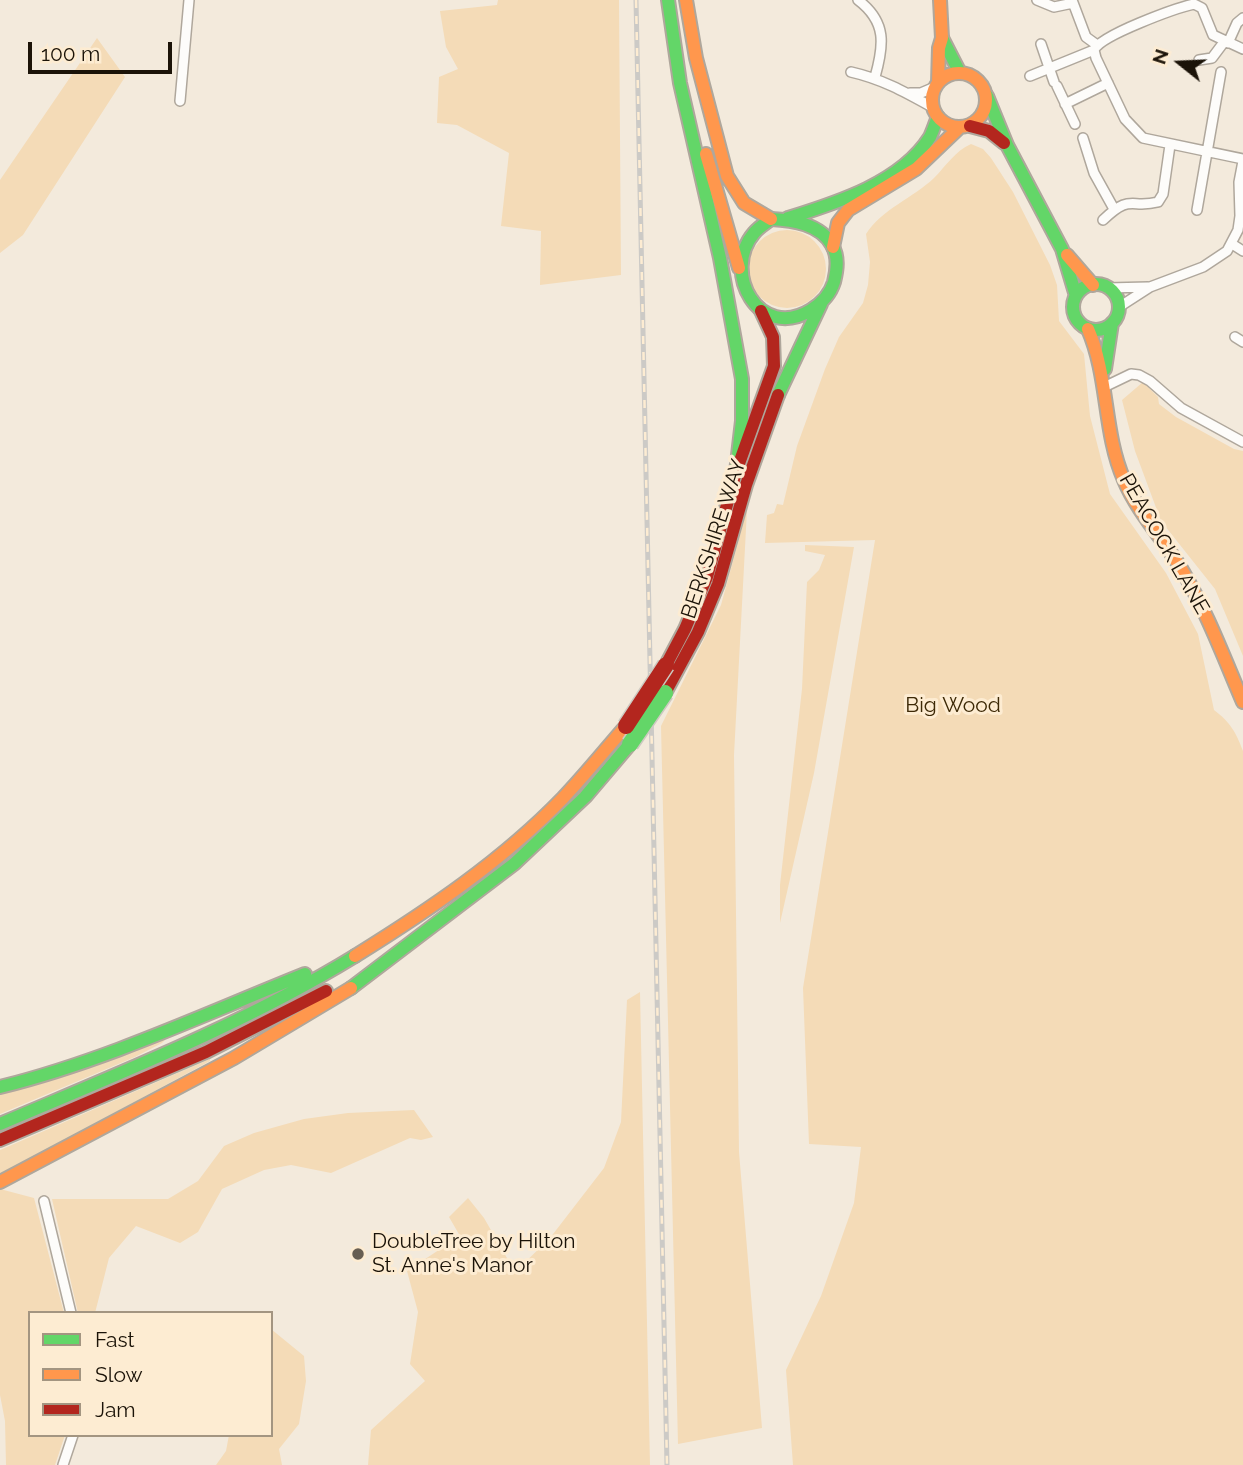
<!DOCTYPE html>
<html>
<head>
<meta charset="utf-8">
<style>
  body { margin:0 }
  #map { position:relative; width:1243px; height:1465px; overflow:hidden; background:#f3eadc; font-family:Raleway,sans-serif }
  canvas { display:block }
  .legend { position:absolute; left:28px; top:1311px; width:245px; height:126px; box-sizing:border-box; background:#fdecd2; border:2px solid #a39581; margin:0; padding:9px 12px; list-style:none; font-size:21px; color:#1b1308 }
  .legend li { display:flex; align-items:center; gap:14px; height:35px }
  .legend b { width:35px; border:2px solid #a39581 }
  .north { position:absolute; left:1145px; top:28px; width:70px; height:70px; -webkit-text-stroke:5px #fdecd2; paint-order:stroke; rotate:288deg; font-size:19px; font-weight:700; line-height:28px; text-align:center; color:#1b1308 }
  .north::after { content:''; display:block; margin:auto; width:24px; height:32px; background:#1b1308; clip-path:polygon(50% 0,100% 100%,50% 72%,0 100%) }
  .scale { position:absolute; left:28px; top:42px; width:144px; height:32px; box-sizing:border-box; border:4px solid #1b1308; border-top:0; padding-left:9px; font-size:21px; line-height:24px; white-space:nowrap; color:#1b1308; -webkit-text-stroke:5px #fdecd2; paint-order:stroke }
</style>
</head>
<body>
<div id="map">
<canvas width="1243" height="1465"></canvas>
<ul class="legend">
<li><b style="height:9px;background:#63d668"></b>Fast</li>
<li><b style="height:9px;background:#ff974d"></b>Slow</li>
<li><b style="height:9px;background:#b3261e"></b>Jam</li>
</ul>
<div class="north">N</div>
<div class="scale">100 m</div>
</div>
<script>
const c = document.querySelector('canvas').getContext('2d');
c.lineJoin = 'round';
function fillPath(path, color) {
  c.fillStyle = color;
  c.fill(path, 'evenodd');
}
function trace(path, color, width, dash) {
  c.strokeStyle = color;
  c.lineWidth = width;
  c.lineCap = dash ? 'butt' : 'round';
  c.setLineDash(dash || []);
  c.stroke(path);
}
function write(font, color, halo, rows, align = 'center') {
  c.font = font + ' Raleway,sans-serif';
  c.lineWidth = 6;
  c.setLineDash([]);
  c.textBaseline = 'middle';
  c.strokeStyle = halo;
  c.fillStyle = color;
  for (const [text, x, y, turn = 0] of rows) {
    c.save();
    c.translate(x, y);
    c.rotate((+turn || 0) * Math.PI / 180);
    c.textAlign = isNaN(turn) ? turn : align;
    if (halo) c.strokeText(text, 0, 0);
    c.fillText(text, 0, 0);
    c.restore();
  }
}
fillPath(new Path2D(`
  M498 0H619L621 275 540 285 541 231 501 226 509 153 457 125 437 123 439 77 458 69 446 47 440 11 497 5Z
  M97 38 125 77 23 235 0 253V180Z
  M971 144 983 149 991 158 1013 192 1050 265 1057 285 1059 321 1084 354 1090 416 1110 494 1166 573 1198 634 1214 710C1230 722 1236 732 1243 751V1465H793L786 1370 821 1296 854 1203 861 1147 809 1144 803 988 875 540 765 543 767 515 774 513 777 504 783 505 797 446 825 369 839 337 863 303 868 285 870 262 866 234C882 209 913 198 934 178 946 166 955 151 971 144Z
  M748 269a39 39 0 1 1 78 0a39 39 0 1 1-78 0Z
  M1143 382 1158 397 1159 404 1176 417 1234 449 1243 451V656L1215 589 1161 521 1135 451 1122 400Z
  M747 510 734 755 739 1152 762 1428 678 1444 661 726 721 605Z
  M805 545 854 547 814 773 780 923V885L802 689 807 582 819 570 825 555 805 551Z
  M640 992 650 1465H368L371 1430 425 1381 410 1364 418 1312 407 1271 460 1236 449 1217 468 1198 484 1218 515 1272 550 1238 604 1168 621 1122 627 1000Z
  M166 1039 162 1043 135 1057 0 1114V1095Z
  M210 1059V1061L0 1175V1150Z
  M414 1110 433 1137 421 1140 410 1138 331 1173 291 1165 264 1170 222 1189 198 1232 180 1243 136 1226 109 1258 95 1313H78L52 1199H168L198 1181 224 1146 254 1133 304 1119 348 1113Z
  M0 1189 34 1198 64 1313H30V1435H65L55 1465H6L5 1421 0 1395Z
  M271 1329 304 1356 306 1381 299 1424 279 1449 282 1465H216L226 1451 229 1435H271Z`), '#f4dbb7');
const street = new Path2D(`
  M858 0C887 22 884 45 875 77
  M1037 0 1054 7 1073 3
  M1072 0 1086 37 1097 45
  M1228 43 1237 23 1243 18
  M1041 44 1054 82
  M1243 49 1213 35 1202 8 1194 4C1176 8 1101 35 1094 50L1096 58 1125 119 1143 138 1243 159
  M1199 60 1212 58 1224 42
  M851 72C882 79 905 92 932 107
  M1030 76 1094 50
  M1057 86 1075 124
  M910 93H921L935 87
  M180 101 189 0
  M1065 104 1108 83
  M1083 138 1094 173 1114 209
  M1197 210 1221 72
  M1103 220C1131 193 1130 209 1158 202L1163 194 1170 145
  M1232 244 1243 251
  M1107 288 1148 287
  M1119 307 1150 287 1203 267 1227 251 1238 230 1240 216 1239 182 1243 161
  M1235 337 1243 342
  M1104 387 1131 374 1139 375 1150 381 1181 408 1243 442
  M44 1201 71 1313
  M63 1465 73 1435`);
const fast = new Path2D(`
  M668 0 680 83 720 258 742 379V421L736 472
  M942 38 960 73
  M987 96 1007 145 1062 249 1076 296
  M788 218C836 203 901 183 930 137 933 131 935 124 938 117
  M771 219C793 220 820 224 832 245 839 257 837 270 834 282 830 295 822 303 811 310 759 342 721 272 754 233 759 227 766 223 771 219Z
  M1073 307a23 23 0 1 1 46 0a23 23 0 1 1-46 0Z
  M1105 369 1112 323
  M778 395 821 304
  M351 988 514 864 585 797 630 744
  M0 1087C105 1061 205 1014 305 974
  M0 1124C120 1073 244 1024 355 956`);
const slow = new Path2D(`
  M686 0 696 58 727 176 744 203 771 219
  M932 100a27 27 0 1 1 54 0a27 27 0 1 1-54 0Z
  M938 83 939 48 942 38 940 0
  M706 154 739 268
  M833 247 838 223 848 210 916 169 960 127
  M1067 255 1093 285
  M1088 329C1109 377 1103 432 1124 480 1138 513 1164 540 1182 570 1207 612 1224 658 1243 702
  M355 956C429 910 502 861 563 798 585 775 605 750 626 726
  M0 1182 234 1058 351 988`);
const jam = new Path2D(`
  M970 126 989 131 1004 143
  M666 665 685 629 707 577 736 472 774 366 773 337 761 311
  M665 693 698 632 718 584 746 485 778 395
  M0 1140 206 1052 326 991`);
trace(street, '#afa79c', 12);
trace(fast, '#afa79c', 16);
trace(slow, '#afa79c', 16);
trace(jam, '#afa79c', 16);
trace(street, '#fdfcfa', 9);
trace(fast, '#63d668', 12);
trace(slow, '#ff974d', 12);
trace(jam, '#b3261e', 12);
const rail = new Path2D(`
  M636 0 667 1465`);
trace(rail, '#cccac6', 5);
trace(rail, '#fdecd2', 2.5, [8]);
const fastBridge = new Path2D(`
  M630 744 665 693`);
const jamBridge = new Path2D(`
  M626 726 666 665`);
trace(fastBridge, '#cdc9c1', 19, []);
trace(jamBridge, '#cdc9c1', 19, []);
trace(fastBridge, '#63d668', 16);
trace(jamBridge, '#b3261e', 16);
for (const [x, y, r, color] of [
  [358,1254,7,"#675e52"]
]) {
  const dot = new Path2D();
  dot.arc(x, y, r, 0, 2 * Math.PI);
  c.fillStyle = color;
  c.fill(dot);
  trace(dot, '#fdecd2', 2.5);
}
write('21px', '#1b1308', '#fdecd2', [
  ["BERKSHIRE WAY",714,539,-72],
  ["PEACOCK LANE",1164,544,60]
]);
write('21px', '#3d2906', '#fdecd2', [
  ["Big Wood",953,706]
]);
write('21px', '#1b1308', '#fdecd2', [
  ["DoubleTree by Hilton",372,1242],
  ["St. Anne's Manor",372,1266]
], 'left');
</script>
</body>
</html>
